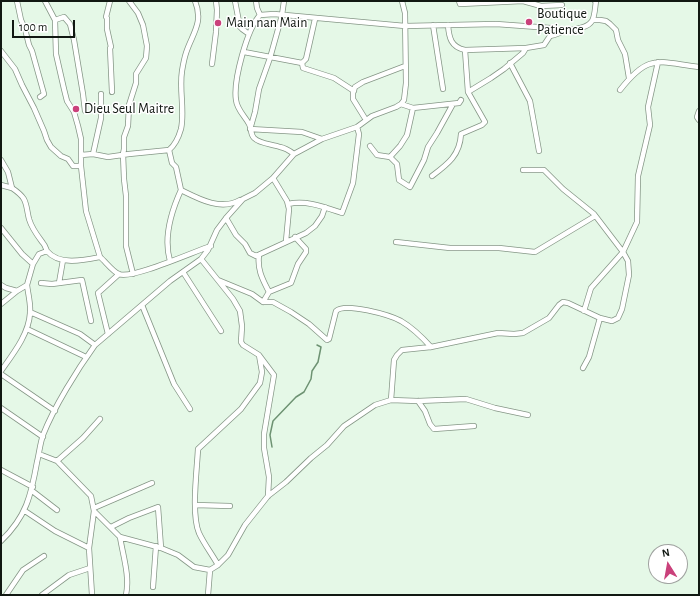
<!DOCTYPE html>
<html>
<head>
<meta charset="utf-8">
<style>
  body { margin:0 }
  #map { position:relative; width:700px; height:596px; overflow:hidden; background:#e5f8e7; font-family:"Alegreya Sans",sans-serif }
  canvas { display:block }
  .frame { position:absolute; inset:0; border:2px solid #111812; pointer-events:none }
  .north { position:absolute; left:648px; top:544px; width:40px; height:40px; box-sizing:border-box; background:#fff; border:1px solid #a0a3a0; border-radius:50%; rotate:349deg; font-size:11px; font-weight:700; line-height:16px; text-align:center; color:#111812 }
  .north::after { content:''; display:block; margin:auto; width:14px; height:18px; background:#ca417b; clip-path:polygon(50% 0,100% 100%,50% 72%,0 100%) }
  .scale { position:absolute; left:12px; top:20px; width:63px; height:18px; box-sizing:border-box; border:2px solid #111812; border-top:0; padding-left:5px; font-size:12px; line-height:14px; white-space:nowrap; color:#111812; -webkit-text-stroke:3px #fff; paint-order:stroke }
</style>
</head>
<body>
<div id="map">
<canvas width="700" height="596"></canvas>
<div class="frame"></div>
<div class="north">N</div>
<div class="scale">100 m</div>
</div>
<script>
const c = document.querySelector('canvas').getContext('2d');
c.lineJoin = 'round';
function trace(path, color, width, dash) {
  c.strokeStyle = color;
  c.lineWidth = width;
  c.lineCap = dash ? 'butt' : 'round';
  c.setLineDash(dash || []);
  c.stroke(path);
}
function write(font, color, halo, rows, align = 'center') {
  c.font = font + ' "Alegreya Sans",sans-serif';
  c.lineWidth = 3;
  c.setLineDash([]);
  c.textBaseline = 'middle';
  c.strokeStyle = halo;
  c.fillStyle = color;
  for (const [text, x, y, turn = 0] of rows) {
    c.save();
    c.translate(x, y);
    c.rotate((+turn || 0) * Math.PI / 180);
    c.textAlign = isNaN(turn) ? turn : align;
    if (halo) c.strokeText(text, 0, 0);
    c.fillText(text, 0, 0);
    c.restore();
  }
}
trace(new Path2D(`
  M272 447 270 435 273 421 296 397 304 392 311 379 312 371 318 362 321 347 317 345`), '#6d9272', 1.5);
const street = new Path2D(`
  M17 1 21 20 25 29 29 45 32 51 44 94 40 97
  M45 1 55 20 56 54 64 89 67 101 74 112 78 126 81 139V166L86 211 100 257
  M110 1 106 17 107 18V29L111 47 110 48 112 92
  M129 1 138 13 143 25 147 46 146 58 136 74V83L129 105 128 126 124 137V149L123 154 124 179 126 196V246L133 274
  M235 1 240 27 242 29 249 34
  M256 1 257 8 260 15
  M459 1 460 4 523 1 541 6 562 5
  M55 20 64 17 70 24 74 40 83 94 85 111
  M593 20H600L606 21 610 24 616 30 618 40 625 54 629 78
  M433 25 443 89
  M448 25C449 38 451 47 465 50L526 48
  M1 51 15 69 22 85 34 108 44 131 47 140 51 147 61 156 68 159 73 166H81
  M244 52 302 63 306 59 315 19
  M302 63 303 68 334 78 354 91
  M510 63 530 101 539 151
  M212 64 216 32 217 10 216 1
  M620 90C649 53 657 62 699 67
  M468 92 491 78 504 69 523 53 526 48 544 45 550 36C556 35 559 33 565 31 573 29 587 29 592 21 595 16 595 7 596 1H595
  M401 104 413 108 459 103 461 100
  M699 111 697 117 699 120
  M366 120 353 99V93L355 87 363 82 405 66
  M251 126 255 112 259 89 270 58 282 15 284 1
  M250 129 302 132 322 139
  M370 146 377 155 390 157 397 164 399 180 410 187 424 160 428 147 437 133 453 104
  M169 150C175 145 179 136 181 129 185 111 179 90 182 71 183 65 184 59 186 53 192 34 204 23 195 1
  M93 154 101 118V94
  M294 154C290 151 286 148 280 147 272 144 260 144 254 138 250 134 252 129 249 124 245 116 237 110 236 100 233 81 247 29 260 15L274 14 405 26 496 24 551 28
  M81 155 93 154 108 157 129 154 169 150 172 163 176 167 181 190C199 199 221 211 240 200
  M390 157 400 146 407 135 413 108
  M1 160 8 172 12 188C28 199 25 202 29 219 32 229 37 235 43 243 45 245 46 249 47 251 59 266 85 260 100 257 105 261 113 272 119 274 131 280 195 251 211 246
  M432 176C448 164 460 155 461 134L482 125 485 122 468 92 465 50
  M273 178 287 201 289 209 286 241
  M1 185 12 188
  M288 204C307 200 324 207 342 213L353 183 359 134 357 127
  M226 218 236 235 245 244 250 253 256 256 306 233 315 226 322 216 325 207
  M1 228 22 254 33 264
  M396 242 450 248H499L535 252 595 216
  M259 255C257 270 263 280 269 292L263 302
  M201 259 233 299 240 311 242 326 241 342 243 345 259 355 274 375 264 434V448L269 477 268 496
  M170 261C163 237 171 212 181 190
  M183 272 221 331
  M218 280 252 294 263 302H273L291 312 309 324 327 340 329 339 336 311C345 302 390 315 401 321 413 328 422 337 431 347
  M41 283 52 284 82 280 91 321
  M59 283 63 260
  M1 285 6 288 17 291 27 285 33 264 39 254 47 251
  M269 292 291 283 298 264 306 252V249L295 237
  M1 304 17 291
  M142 305 174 384 190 409
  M584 311 591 288 623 252 637 222 638 176 650 125 648 107 658 62
  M30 312 80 334 95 345
  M27 329 86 357
  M108 334 98 293 119 274
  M583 368 589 357 600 318
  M1 371C13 354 29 334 30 313 31 304 28 294 27 285
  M1 374 55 411
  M391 400 394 360 397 355 402 350 431 347 498 333 514 334 523 333 549 318 559 305 563 302 568 303 600 318 612 321 618 318 622 309 629 275 628 261 623 252 594 214 563 189 544 170H523
  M418 401 425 411 430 424 434 429 474 426
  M1 408 43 437
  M39 454 57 461 91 496 94 511 89 548 92 595
  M57 461 83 438 100 419
  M1 470 33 487
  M31 490 57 510
  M195 505 230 506
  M94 508 152 483
  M25 511 55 531 89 548
  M94 511 120 537 161 548 178 555 194 567 210 570 218 565 228 555 245 525 268 496 286 482 311 458 327 445 344 426 375 405 391 400 418 401 466 399 495 408 528 415
  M111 527 129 518 158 507 161 548
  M120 537C123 556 130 576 126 595
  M1 541C26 517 31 496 37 462 39 454 40 444 43 435 54 407 77 370 95 345L170 281 201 259 208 250 217 230 226 218 243 199 255 193 273 178 294 154 322 139 357 127 372 116 396 107 401 104 404 100 406 83 405 13 402 1
  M218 565C212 554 204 544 199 533 191 514 197 470 198 449L241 409 260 383 262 372 259 355
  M153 587 156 546
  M6 595 23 570 44 556
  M42 595 69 575 90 568
  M208 595 210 570`);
trace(street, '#859686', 6);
trace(street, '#fff', 4.5);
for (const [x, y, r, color] of [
  [529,22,4,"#ca417b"],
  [218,23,4,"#ca417b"],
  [76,109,4,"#ca417b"]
]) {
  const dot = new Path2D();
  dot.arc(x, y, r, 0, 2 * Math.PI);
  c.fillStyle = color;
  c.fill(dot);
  trace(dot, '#fff', 1.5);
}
write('14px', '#111812', '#fff', [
  ["Boutique",537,14],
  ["Patience",537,30],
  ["Main nan Main",226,23],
  ["Dieu Seul Maitre",84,109]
], 'left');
</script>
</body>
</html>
